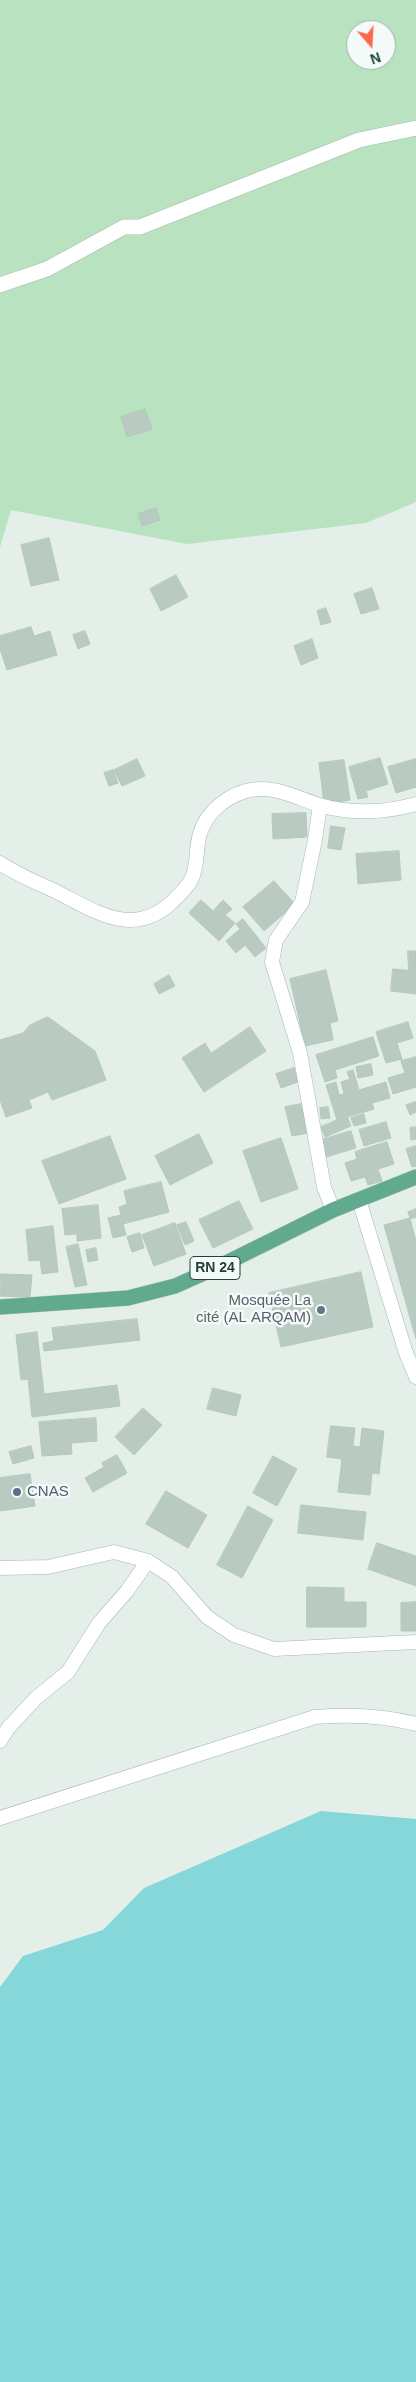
<!DOCTYPE html>
<html>
<head>
<meta charset="utf-8">
<style>
  body { margin:0 }
  #map { position:relative; width:416px; height:2382px; overflow:hidden; background:#e3efe8; font-family:Helvetica,sans-serif }
  canvas { display:block }
  .north { position:absolute; left:346px; top:20px; width:50px; height:50px; box-sizing:border-box; background:#f4faf7; border:1px solid #9fb1a9; border-radius:50%; rotate:161deg; font-size:14px; font-weight:700; line-height:20px; text-align:center; color:#204335 }
  .north::after { content:''; display:block; margin:auto; width:18px; height:22px; background:#ff6751; clip-path:polygon(50% 0,100% 100%,50% 72%,0 100%) }
</style>
</head>
<body>
<div id="map">
<canvas width="416" height="2382"></canvas>
<div class="north">N</div>
</div>
<script>
const c = document.querySelector('canvas').getContext('2d');
c.lineJoin = 'round';
function fillPath(path, color) {
  c.fillStyle = color;
  c.fill(path, 'evenodd');
}
function trace(path, color, width, dash) {
  c.strokeStyle = color;
  c.lineWidth = width;
  c.lineCap = dash ? 'butt' : 'round';
  c.setLineDash(dash || []);
  c.stroke(path);
}
function write(font, color, halo, rows, align = 'center') {
  c.font = font + ' Helvetica,sans-serif';
  c.lineWidth = 5;
  c.setLineDash([]);
  c.textBaseline = 'middle';
  c.strokeStyle = halo;
  c.fillStyle = color;
  for (const [text, x, y, turn = 0] of rows) {
    c.save();
    c.translate(x, y);
    c.rotate((+turn || 0) * Math.PI / 180);
    c.textAlign = isNaN(turn) ? turn : align;
    if (halo) c.strokeText(text, 0, 0);
    c.fillText(text, 0, 0);
    c.restore();
  }
}
fillPath(new Path2D(`
  M0 0H416V502L366 523 187 544 11 510 0 547ZM356 30H386V60H356Z`), '#b9e2c0');
fillPath(new Path2D(`
  M321 1811 416 1819V2382H0V1987L23 1956 103 1930 144 1888Z`), '#85d7da');
const building = new Path2D(`
  M145 409 152 429 127 437 121 417Z
  M156 508 160 520 142 526 138 514Z
  M49 538 59 580 31 586 21 545Z
  M176 575 188 597 161 611 150 589Z
  M372 588 379 609 361 614 354 594Z
  M326 608 331 622 321 625 317 611Z
  M31 627 34 636 50 631 57 655 7 670 0 649V636Z
  M85 631 90 644 78 649 73 635Z
  M312 639 318 658 301 665 294 646Z
  M380 758 388 784 366 791 368 797 358 799 349 767Z
  M137 759 145 776 122 786 114 770Z
  M416 759V787L396 793 388 767Z
  M344 760 350 800 324 804 319 763Z
  M113 770 118 783 109 786 104 773Z
  M306 813 307 837 273 839 272 814Z
  M331 826 345 828 341 850 328 848Z
  M399 851 401 880 358 884 356 854Z
  M274 881 295 904 264 931 243 907Z
  M201 900 213 911 223 900 232 909 225 915 235 923 219 941 189 913Z
  M243 919 266 948 255 957 245 945 236 953 226 941 240 929 236 924Z
  M408 951H416V970H409Z
  M393 969 416 971V994L391 991Z
  M326 970 338 1021 330 1023 333 1040 305 1046 290 979Z
  M169 975 175 986 159 994 154 984Z
  M48 1017 95 1051 106 1080 52 1100 48 1092 29 1100 32 1108 6 1117 0 1100V1040L23 1033 30 1025Z
  M408 1022 413 1038 397 1043 402 1059 386 1063 376 1032Z
  M250 1027 266 1051 204 1092 182 1058 205 1043 211 1053Z
  M373 1037 379 1056 335 1070 337 1078 325 1082 316 1055Z
  M416 1057V1087L393 1094 388 1078 405 1073 401 1061Z
  M371 1064 373 1075 358 1078 356 1067Z
  M294 1068 298 1082 281 1088 276 1074Z
  M353 1070 359 1090 386 1082 390 1098 372 1103 374 1109 337 1120 326 1085 336 1082 339 1095 344 1094 341 1082 350 1079 347 1072Z
  M416 1102V1112L410 1115 406 1105Z
  M301 1104 308 1133 292 1136 285 1107Z
  M328 1107 330 1118 321 1119 320 1108Z
  M364 1114 366 1123 354 1126 351 1118Z
  M347 1116 351 1126 325 1137 321 1127Z
  M386 1122 391 1138 364 1146 359 1130Z
  M416 1127V1139L411 1140 410 1128Z
  M351 1131 356 1148 326 1157 321 1140Z
  M199 1134 213 1163 170 1185 155 1156Z
  M110 1136 126 1179 59 1204 42 1161Z
  M281 1138 298 1189 261 1202 243 1151Z
  M387 1142 394 1164 378 1169 382 1181 368 1185 365 1177 351 1181 345 1163 357 1159 355 1152Z
  M416 1146V1166L412 1167 406 1149Z
  M161 1182 169 1212 123 1224 126 1235 113 1238 108 1218 121 1215 119 1207 127 1204 124 1191Z
  M239 1201 253 1229 213 1248 199 1220Z
  M98 1205 101 1238 77 1241V1234L65 1235 62 1209Z
  M416 1209V1217L410 1219 416 1241V1339L384 1225 410 1218 408 1212Z
  M186 1222 194 1241 185 1245 177 1225Z
  M175 1223 186 1254 154 1266 142 1235Z
  M53 1226 58 1272 42 1274 40 1260 29 1261 26 1230Z
  M140 1233 144 1248 132 1252 127 1237Z
  M78 1244 87 1285 75 1287 66 1247Z
  M96 1248 98 1260 88 1262 86 1250Z
  M361 1272 373 1327 281 1347 269 1293Z
  M1 1274 32 1275 30 1297 0 1296Z
  M137 1319 140 1340 44 1351 43 1343 54 1341 52 1328Z
  M37 1332 44 1394 117 1385 120 1406 32 1417 28 1379 21 1380 16 1335Z
  M213 1388 241 1395 236 1416 207 1409Z
  M143 1408 162 1425 134 1455 115 1437Z
  M96 1418 97 1441 71 1443 72 1454 42 1456 39 1422Z
  M331 1426 355 1428 353 1446 360 1447 362 1428 384 1431 379 1474 372 1473 370 1495 338 1492 342 1459 327 1457Z
  M31 1446 34 1458 13 1464 9 1452Z
  M117 1455 127 1473 93 1492 85 1478 104 1467 102 1463Z
  M273 1456 297 1469 277 1506 253 1493Z
  M30 1474 35 1506 0 1511V1478Z
  M166 1491 207 1515 188 1548 146 1524Z
  M301 1505 366 1512 363 1540 298 1533Z
  M248 1506 273 1520 242 1578 217 1565Z
  M377 1543 416 1556V1586L368 1569Z
  M307 1587 344 1588V1602H366V1627H307Z
  M416 1602V1631H401V1603Z`);
fillPath(building, '#b8cac1');
trace(building, '#b4c9be', 1);
const minor = new Path2D(`
  M320 805 315 840 302 902 276 940 272 962 300 1053 324 1187 333 1210
  M0 863C17 875 38 883 57 892 95 911 132 938 171 903 178 896 186 889 191 880 197 869 196 856 198 843 201 817 222 798 246 791 273 784 294 797 319 805 350 814 385 813 416 804
  M359 1200 406 1353 416 1377
  M0 1568 48 1567 114 1552 148 1561 172 1577 207 1617 234 1635 274 1649 416 1642
  M0 1741 9 1727 36 1698 68 1672 99 1623 127 1591 148 1561
  M0 1818 315 1717C351 1714 382 1715 416 1724`);
const tertiary = new Path2D(`
  M0 285 47 269 124 227H140L359 140 416 128`);
const primary = new Path2D(`
  M0 1307 128 1298 175 1286 218 1267 333 1210 416 1177`);
trace(minor, '#a5b8af', 15);
trace(tertiary, '#a5b8af', 16);
trace(primary, '#c1cac6', 16);
trace(minor, '#fff', 14);
trace(tertiary, '#fff', 15);
trace(primary, '#62aa8f', 15);
for (const [x, y, r, color] of [
  [321,1310,5,"#6b7280"],
  [17,1492,5,"#5c6f8a"]
]) {
  const dot = new Path2D();
  dot.arc(x, y, r, 0, 2 * Math.PI);
  c.fillStyle = color;
  c.fill(dot);
  trace(dot, '#f4faf7', 2);
}
for (const [x, y, w] of [
  [215,1268,50]
]) {
  const box = new Path2D();
  box.roundRect(x - w / 2, y - 11.5, w, 23, 4);
  c.fillStyle = '#f4faf7';
  c.fill(box);
  trace(box, '#204335', 1);
}
write('bold 14px', '#204335', null, [
  ["RN 24",215,1268]
]);
write('15px', '#5b616d', '#f4faf7', [
  ["Mosquée La",311,1301],
  ["cité (AL ARQAM)",311,1318]
], 'right');
write('15px', '#4e5e75', '#f4faf7', [
  ["CNAS",27,1492]
], 'left');
</script>
</body>
</html>
